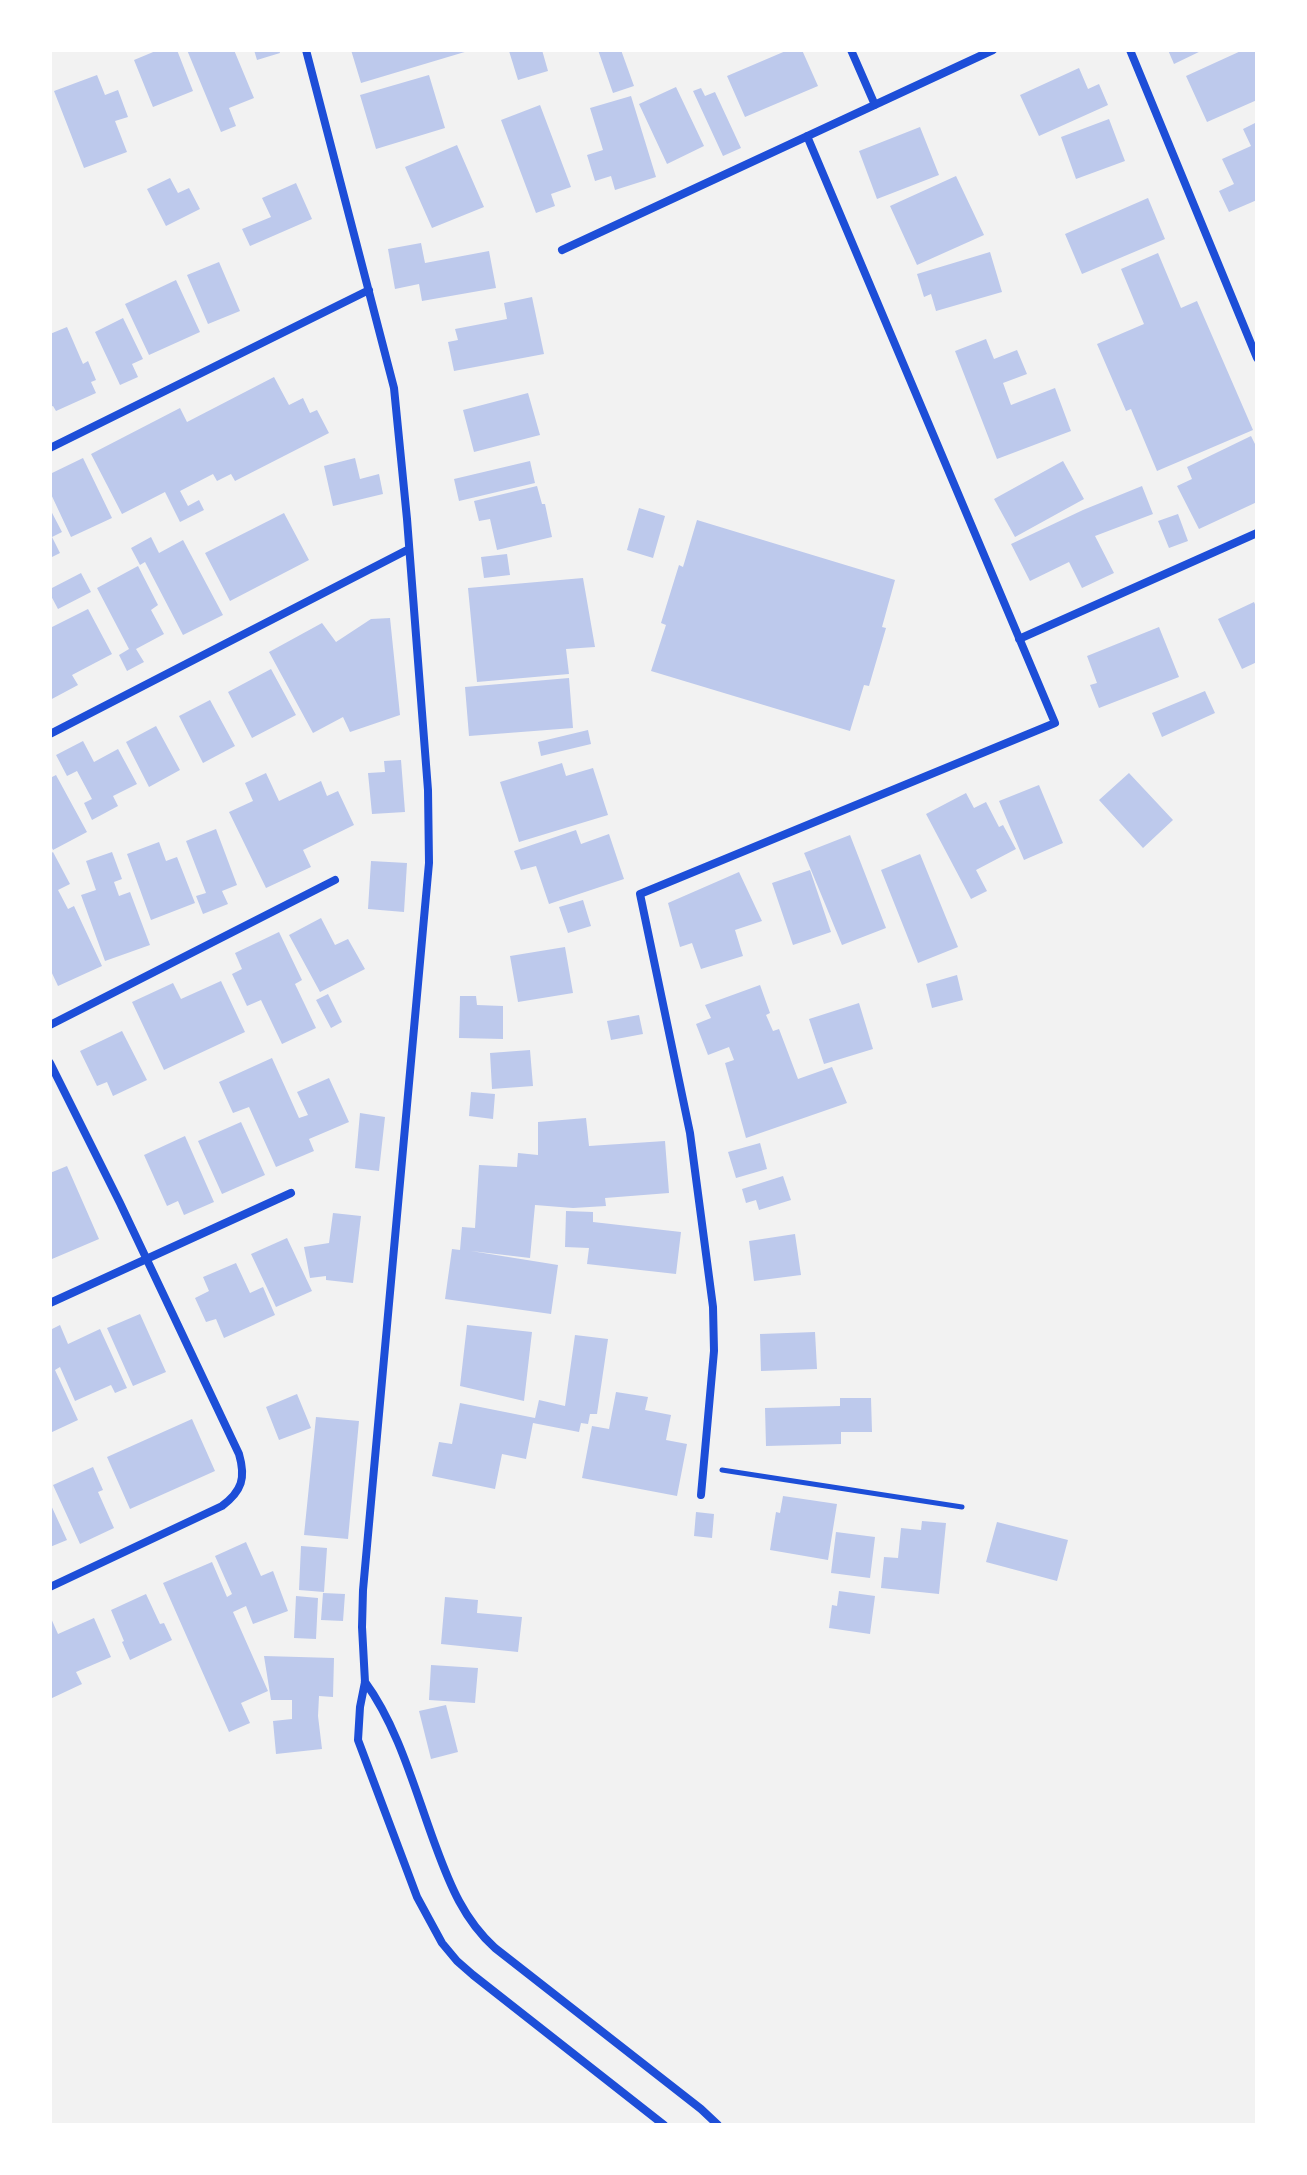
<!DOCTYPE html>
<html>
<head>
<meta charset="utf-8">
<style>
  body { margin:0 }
  #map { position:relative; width:1307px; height:2175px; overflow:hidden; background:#f2f2f2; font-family:Commissioner,sans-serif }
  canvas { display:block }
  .frame { position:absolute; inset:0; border:52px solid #fff; pointer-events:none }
</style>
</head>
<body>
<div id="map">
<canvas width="1307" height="2175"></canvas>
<div class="frame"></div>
</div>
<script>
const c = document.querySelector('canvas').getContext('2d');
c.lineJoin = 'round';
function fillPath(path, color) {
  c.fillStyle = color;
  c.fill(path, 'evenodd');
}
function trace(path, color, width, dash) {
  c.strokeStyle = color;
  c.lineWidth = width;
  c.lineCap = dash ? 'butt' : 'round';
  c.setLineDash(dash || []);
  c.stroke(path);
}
fillPath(new Path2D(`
  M158 50H177L193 91 153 107 134 60Z
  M187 50H234L254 98 229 108 236 126 221 132Z
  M254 50H279L280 53 257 60Z
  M351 50H468V51L361 83Z
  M542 50 548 71 518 80 509 51Z
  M598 50H621L634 86 613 93Z
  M788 50H802L818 86 745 117 727 76Z
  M1168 50H1203L1174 64Z
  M1243 50H1256L1257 53V100L1207 122 1186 76Z
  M1079 68 1088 89 1099 84 1108 105 1039 136 1020 95Z
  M97 75 105 95 118 90 128 117 115 121 127 152 84 168 54 91Z
  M429 75 445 128 376 149 360 95Z
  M676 87 704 146 667 164 639 104Z
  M701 88 705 96 715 92 741 148 723 156 693 91Z
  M631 96 656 177 615 190 611 176 595 181 587 155 603 150 590 108Z
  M540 105 571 187 551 194 555 206 536 213 501 120Z
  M1109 119 1125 161 1076 179 1061 137Z
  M1257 122V200L1229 212 1219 191 1234 184 1222 159 1251 146 1243 129Z
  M920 127 939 175 877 199 859 151Z
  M457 145 484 207 432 228 405 167Z
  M956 176 984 235 917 265 890 206Z
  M170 178 178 193 189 188 200 209 166 226 147 189Z
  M296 183 312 219 250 246 242 229 271 217 262 198Z
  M1148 198 1165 239 1082 274 1065 234Z
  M421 243 425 263 489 251 496 288 422 301 419 284 395 289 388 249Z
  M990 252 1002 292 936 311 931 294 924 297 917 274Z
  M1158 253 1181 308 1197 301 1253 430 1157 471 1131 409 1126 411 1097 344 1144 324 1121 269Z
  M219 262 240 311 208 324 187 275Z
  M176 280 200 332 149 355 125 304Z
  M532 297 544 354 454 371 448 342 458 340 455 329 507 319 504 303Z
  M123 318 143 359 132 364 138 377 120 385 95 332Z
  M67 327 83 364 88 361 96 380 91 382 96 393 56 411 53 406 50 407V334Z
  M986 339 994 359 1017 350 1027 374 1003 383 1011 405 1055 388 1071 431 997 459 955 351Z
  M274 377 289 405 303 398 310 413 317 410 329 433 235 481 231 474 217 481 213 474 180 491 188 506 199 500 204 510 180 522 165 492 122 514 91 454 180 408 187 422Z
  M528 393 540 435 474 452 463 410Z
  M1251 436 1257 448V502L1199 529 1177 486 1192 479 1187 467Z
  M83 458 112 518 71 537 50 492V474Z
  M355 458 360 479 379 474 383 494 333 506 324 466Z
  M530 461 535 483 459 501 454 479Z
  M1063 461 1084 499 1015 537 994 499Z
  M537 486 542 504H545L552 537 497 550 490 519 479 521 474 501Z
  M1142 486 1153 514 1095 536 1114 573 1082 588 1069 562 1030 581 1011 544 1083 510Z
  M639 508 665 516 653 558 627 550Z
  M50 509 62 532 52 537 60 553 50 558Z
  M284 513 309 560 230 601 205 553Z
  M1178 514 1188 541 1169 548 1158 521Z
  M697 520 895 580 882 627 886 628 869 686 864 685 850 731 651 671 666 625 661 623 679 565 683 567Z
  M151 537 159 553 183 540 223 615 183 635 145 562 140 565 131 548Z
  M507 554 510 575 484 578 481 557Z
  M138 566 158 605 151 610 164 634 136 649 144 662 127 671 119 655 129 649 97 588Z
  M81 573 91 592 58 609 50 594V589Z
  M583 578 595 647 566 649 569 674 477 682 468 588Z
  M1254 602 1257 609V662L1242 669 1218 619Z
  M88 609 112 654 72 675 78 685 50 700V628Z
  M390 618 400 715 350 732 343 717 313 733 269 652 322 623 336 642 371 619Z
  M1159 627 1179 677 1099 708 1090 685 1097 683 1087 656Z
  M271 669 296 715 252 738 228 692Z
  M569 678 573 728 469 736 465 687Z
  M1205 691 1215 713 1162 737 1152 713Z
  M210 700 235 746 203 763 179 716Z
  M156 726 180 770 149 787 126 742Z
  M588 730 591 744 541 756 538 742Z
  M83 741 94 762 118 749 137 784 113 796 118 806 92 820 84 803 92 799 77 771 67 776 56 755Z
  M401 760 405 812 372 814 368 773 385 772 384 761Z
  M562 763 566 776 593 768 608 815 519 842 500 782Z
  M266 773 279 801 321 781 327 796 338 791 354 825 303 850 311 867 266 888 229 812 253 801 245 783Z
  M1129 773 1173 820 1143 848 1099 800Z
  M56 775 87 832 53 850 50 844V778Z
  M1039 785 1063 843 1024 860 999 801Z
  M966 793 974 808 986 802 999 827 1003 825 1016 849 976 870 987 891 971 899 926 814Z
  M216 829 237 885 222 891 228 904 203 914 196 896 206 893 186 841Z
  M576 830 581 844 609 834 624 879 549 904 536 866 521 870 514 851Z
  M850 835 886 928 842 945 804 853Z
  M159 842 166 861 177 857 195 903 151 920 127 854Z
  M53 852 70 884 58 890 68 909 74 906 102 966 58 986 50 969V854Z
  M112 852 122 879 114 882 119 896 130 892 150 945 105 961 81 895 96 890 86 861Z
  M920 854 958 947 918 963 881 870Z
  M371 861 407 863 404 912 368 909Z
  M810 870 831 932 793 945 772 883Z
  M739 872 762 921 735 930 743 956 701 969 692 943 680 947 668 903Z
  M583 900 591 926 568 933 559 907Z
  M321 918 335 945 348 939 365 969 320 992 289 935Z
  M279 932 302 980 295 984 316 1028 282 1044 261 1000 247 1006 232 974 242 969 235 953Z
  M565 947 573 993 518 1002 510 956Z
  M957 975 963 1000 932 1008 926 984Z
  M221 981 245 1032 164 1070 132 1002 173 983 181 999Z
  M760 985 770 1013 766 1015 773 1031 779 1029 798 1079 832 1067 847 1103 746 1138 725 1063 734 1060 729 1047 708 1055 696 1024 711 1018 705 1005Z
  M328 994 342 1022 331 1028 316 1000Z
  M460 996H476L477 1005 503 1006V1039L459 1038Z
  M859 1003 873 1049 824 1064 809 1019Z
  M639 1015 643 1034 611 1040 607 1021Z
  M122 1031 147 1080 113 1096 107 1082 97 1086 80 1051Z
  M530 1050 533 1086 492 1089 490 1053Z
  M272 1058 299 1118 308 1115 297 1092 329 1078 349 1122 309 1139 314 1151 276 1167 249 1107 233 1113 219 1082Z
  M471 1092 495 1094 493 1119 469 1116Z
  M360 1113 385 1117 379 1171 355 1168Z
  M586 1118 589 1146 665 1141 669 1193 605 1198 606 1206 573 1208 535 1205 530 1258 471 1251 558 1265 551 1314 445 1299 452 1249 460 1250 462 1227 475 1228 479 1165 517 1167 518 1153 538 1155V1122Z
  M241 1122 265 1175 222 1194 198 1141Z
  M185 1136 214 1202 184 1215 178 1201 167 1206 144 1155Z
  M760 1143 767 1169 736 1178 728 1152Z
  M67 1166 99 1239 52 1259 50 1254V1173Z
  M783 1176 791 1200 759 1210 756 1200 746 1203 742 1189Z
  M566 1211 593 1212V1222L681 1232 676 1274 587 1264 589 1248 565 1247Z
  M333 1213 361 1216 353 1283 326 1280V1276L310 1278 304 1247 329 1243Z
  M795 1234 801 1275 754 1281 749 1241Z
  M287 1238 312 1291 276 1307 251 1254Z
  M236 1263 250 1293 263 1287 275 1315 224 1338 216 1319 206 1322 195 1298 209 1291 203 1277Z
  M140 1314 166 1372 133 1386 107 1328Z
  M60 1325 68 1344 100 1329 127 1388 115 1393 111 1385 75 1401 60 1367 55 1370 78 1420 50 1433V1330Z
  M467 1325 532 1332 524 1401 460 1386Z
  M815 1332 817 1369 761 1371 760 1334Z
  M575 1335 608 1339 597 1414H590L588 1424 581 1423 579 1432 533 1423 526 1459 502 1454 495 1489 432 1476 439 1442 452 1444 460 1403 535 1418 539 1400 565 1406Z
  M616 1392 648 1397 645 1410 671 1415 666 1440 687 1444 677 1496 582 1478 592 1426 609 1429Z
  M297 1394 311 1428 279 1440 266 1407Z
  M840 1398H871L872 1432H841V1444L766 1446 765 1408 840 1406Z
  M316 1417 359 1421 348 1539 304 1535Z
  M192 1419 215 1471 130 1509 107 1457Z
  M93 1467 103 1490 98 1492 114 1528 80 1544 53 1485Z
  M783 1496 837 1504 828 1560 770 1550 776 1512 780 1513Z
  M50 1503 67 1540 50 1547Z
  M696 1512 714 1514 712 1538 694 1536Z
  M922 1521 946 1523 939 1594 881 1588 884 1557 898 1558 901 1528 921 1530Z
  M997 1522 1068 1540 1057 1581 986 1562Z
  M836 1532 875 1537 870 1578 831 1573Z
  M246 1542 261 1576 273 1571 288 1611 253 1624 246 1606 233 1612 268 1691 241 1703 250 1723 229 1732 163 1583 212 1562 227 1597 232 1594 215 1556Z
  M301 1546 327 1548 324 1592 299 1590Z
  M839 1591 875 1596 870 1634 829 1628 832 1605 837 1606Z
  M323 1593 345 1594 343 1621 321 1620Z
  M146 1594 160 1624 164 1623 172 1640 130 1660 122 1642 124 1641 111 1610Z
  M296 1596 318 1598 316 1639 294 1638Z
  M445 1597 478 1600 477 1613 522 1617 518 1652 441 1644Z
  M50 1616 58 1634 94 1618 111 1657 76 1672 82 1684 50 1699Z
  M264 1656 334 1658 333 1697 319 1696 318 1716 322 1749 276 1754 273 1721 292 1719V1700H271Z
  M431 1665 478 1668 475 1703 429 1700Z
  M446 1705 458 1752 431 1759 419 1711Z`), '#bdc9ec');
trace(new Path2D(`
  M722 1470 962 1507`), '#1d4ed8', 5);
trace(new Path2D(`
  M306 50 394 388 407 519 428 790 429 863 363 1590 362 1627 365 1682 360 1707 358 1740 417 1897 442 1943 457 1961 473 1975 664 2125
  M851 50 875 105
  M1130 50 1257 358
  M562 250 993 50
  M50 448 369 290
  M1019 639 1257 533
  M50 734 409 549
  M50 1025 335 880
  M50 1063 120 1203 239 1454C246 1478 242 1491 222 1506L50 1587
  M50 1303 291 1193
  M701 1495 714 1351 713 1307 690 1133 640 894 1055 723 807 136
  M365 1682C399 1728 416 1794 436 1847 450 1885 464 1920 495 1948L701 2109 718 2125`), '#1d4ed8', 8);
</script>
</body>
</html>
